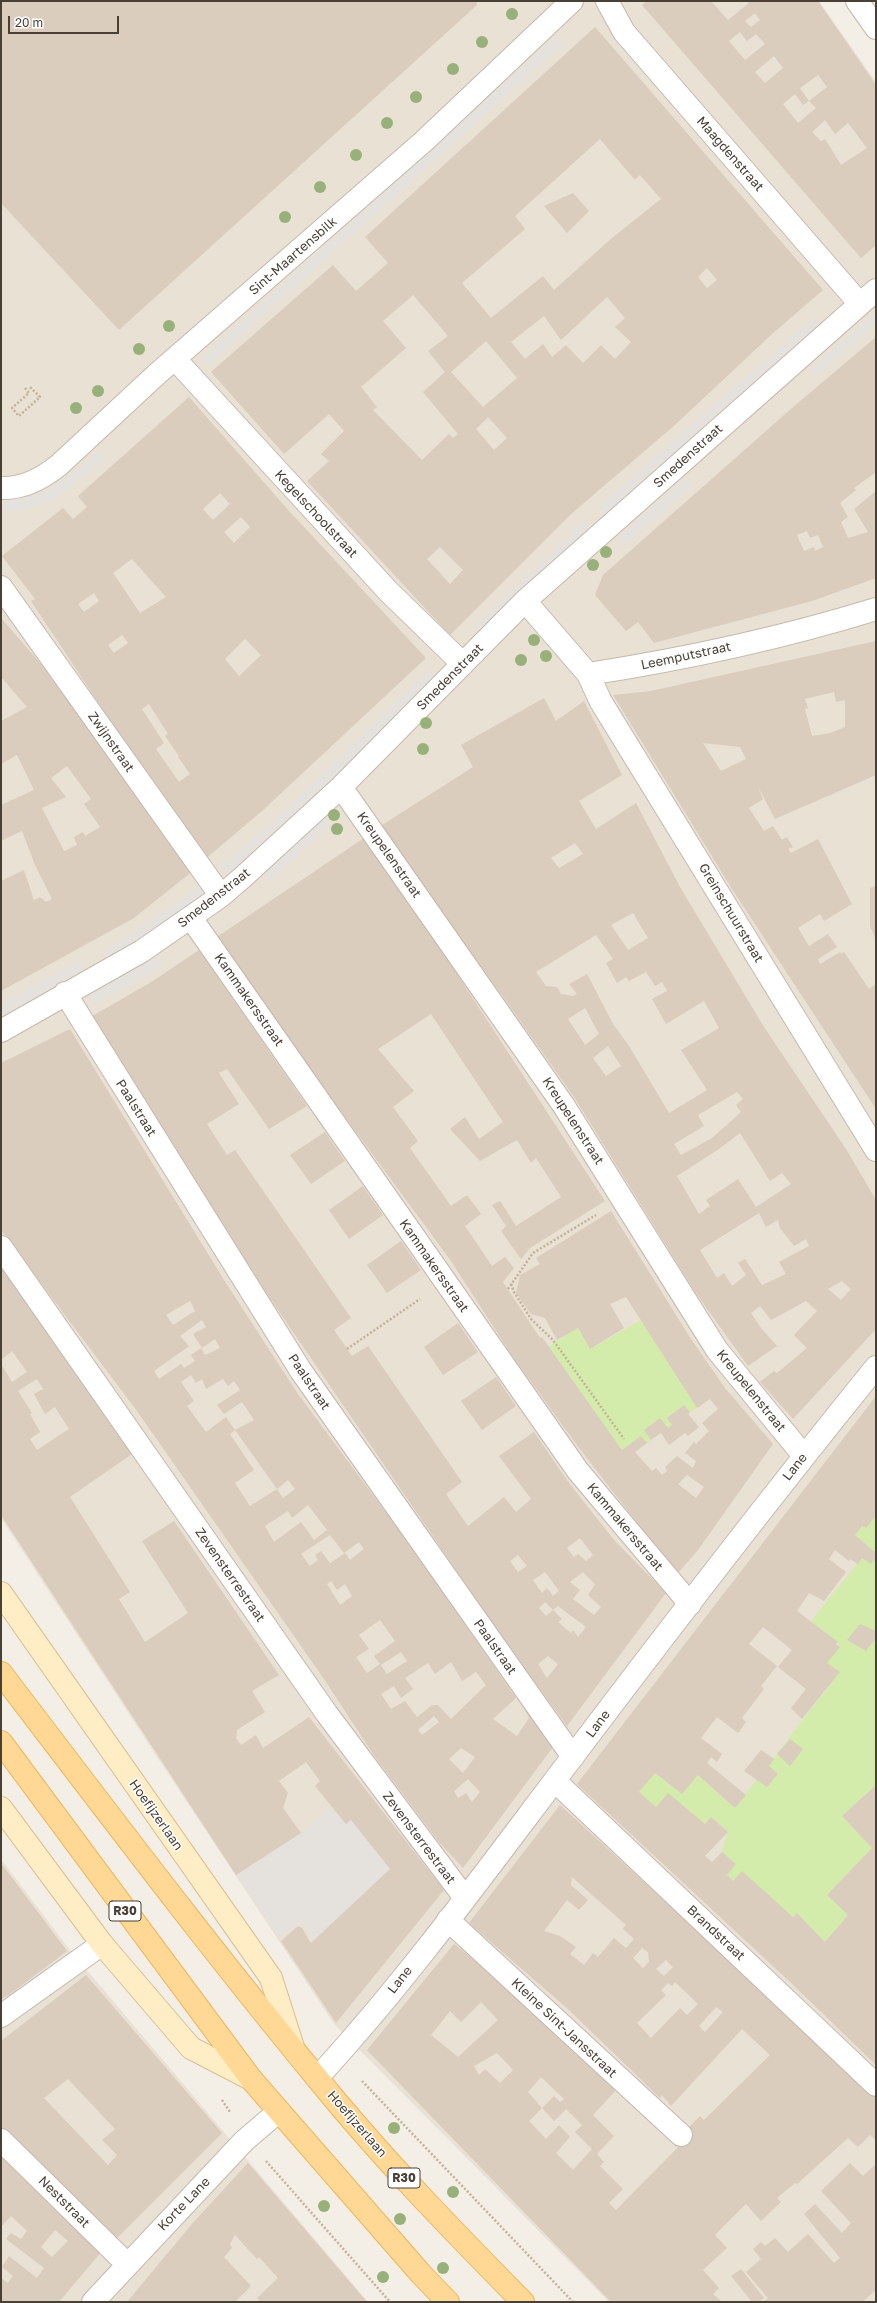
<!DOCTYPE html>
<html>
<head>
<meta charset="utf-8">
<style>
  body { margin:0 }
  #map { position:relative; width:877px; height:2303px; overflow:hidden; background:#f4efe6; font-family:"Golos Text",sans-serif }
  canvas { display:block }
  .frame { position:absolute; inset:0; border:2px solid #483f35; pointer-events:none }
  .scale { position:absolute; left:8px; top:16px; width:111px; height:18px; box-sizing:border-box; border:2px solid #483f35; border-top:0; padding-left:5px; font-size:12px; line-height:14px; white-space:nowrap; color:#483f35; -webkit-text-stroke:3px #fff; paint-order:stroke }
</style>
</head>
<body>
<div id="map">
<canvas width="877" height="2303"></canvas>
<div class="frame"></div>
<div class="scale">20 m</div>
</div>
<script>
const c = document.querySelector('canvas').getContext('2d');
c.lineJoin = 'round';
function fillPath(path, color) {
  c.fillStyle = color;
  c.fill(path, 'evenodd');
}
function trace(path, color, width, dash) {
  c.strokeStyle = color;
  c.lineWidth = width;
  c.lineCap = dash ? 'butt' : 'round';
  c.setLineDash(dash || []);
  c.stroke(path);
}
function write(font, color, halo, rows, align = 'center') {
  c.font = font + ' "Golos Text",sans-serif';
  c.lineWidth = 3;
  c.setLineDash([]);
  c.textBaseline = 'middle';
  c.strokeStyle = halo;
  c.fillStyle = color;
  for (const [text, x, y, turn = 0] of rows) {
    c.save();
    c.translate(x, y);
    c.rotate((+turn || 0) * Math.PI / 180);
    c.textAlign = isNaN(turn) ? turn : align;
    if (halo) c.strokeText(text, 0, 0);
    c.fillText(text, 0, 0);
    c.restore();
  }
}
fillPath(new Path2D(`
  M1 1H819L876 82V2302H609L334 2024 155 1754 1 1518Z
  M1 1859 69 1949 368 2302H1Z`), '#e9e1d4');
fillPath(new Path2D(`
  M641 1320 697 1408 690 1412 684 1406 667 1418 672 1425 668 1428 660 1418 644 1430 651 1440 647 1443 641 1436 622 1450 549 1346 578 1328 590 1349Z
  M876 1516V1553L855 1535 862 1526 866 1528Z
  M862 1558 871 1564 876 1558V1785L842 1816 872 1848 827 1895 848 1915 825 1942 797 1913 793 1917 742 1872 733 1881 727 1875 736 1864 722 1852 728 1832 712 1817 705 1824 656 1807 639 1792 655 1773 682 1794 698 1775 735 1808 840 1672 827 1663 840 1647 838 1642 811 1621Z`), '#d4ecab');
fillPath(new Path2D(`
  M556 36 563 44 207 366 200 359Z
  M876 311V323L816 377 809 370Z
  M814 317 820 325 604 516 597 508Z
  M98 451 105 460 53 500 22 510 1 511V500L22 499 45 491 79 468Z
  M686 478 693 485 625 545 618 537Z
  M585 520 592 527 480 632 474 626Z
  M430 669 437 676 334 777 227 875 220 868 301 795Z
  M324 816 331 824 270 882 262 875Z
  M202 883 210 891 155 930 109 958 104 951 181 900Z
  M158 956 163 965 93 1005 88 996Z
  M80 959 85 969 1 1017V1004Z
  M332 1807 345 1824 351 1820 390 1869 315 1940 303 1921 280 1938 236 1875 301 1833Z`), '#e5e2de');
fillPath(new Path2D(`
  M1 1H476L477 5 119 330 1 203Z
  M647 1H711L728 20 749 3 748 1H818L876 85V245L861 258 642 5ZM755 13 760 20 751 27 745 21ZM740 32 747 41 756 34 765 44 745 60 729 41ZM774 56 783 68 765 83 755 72ZM818 75 827 87 809 101 800 88ZM795 94 803 105 809 101 816 108 798 123 783 104ZM825 120 835 134 848 123 867 148 841 165 825 139 821 141 812 132Z
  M595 27 823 290 772 334 676 424 570 515 450 635 307 481 329 461 321 454 344 431 329 414 284 454 211 372 333 265 356 291 388 263 365 237ZM600 139 635 180 640 175 661 199 612 238 554 290 543 276 491 318 462 283 525 229 515 216ZM707 268 717 280 707 288 698 277ZM413 295 448 336 428 351 445 372 423 392 458 434 453 438 449 434 422 460 373 410 377 407 361 387 406 348 383 321ZM607 297 625 318 615 327 631 342 615 359 601 345 583 363 566 345 552 357 543 344 525 359 511 342 544 316 561 340ZM486 341 517 378 483 407 451 372ZM488 417 507 438 494 450 476 429ZM440 547 463 570 450 584 427 559Z
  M573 193 589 211 567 233 544 206Z
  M876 337V472L854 488 856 490 840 503 848 517 841 522 848 538 868 532 854 509 876 491V578L812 601 654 643 638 622 626 631 595 595 603 575 792 408ZM807 531 810 538 818 535 823 547 815 551 814 547 804 551 797 535Z
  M189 397 289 511 426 658 262 811 203 861 31 601 35 599 2 556 63 508 73 519 87 507 78 496ZM220 493 230 504 213 520 203 509ZM241 517 250 527 234 543 224 532ZM132 559 166 597 140 613 113 573ZM94 593 99 601 84 612 78 604ZM122 635 128 643 114 653 108 645ZM245 639 261 655 239 676 225 659ZM149 704 168 734 165 736 179 756 178 757 190 774 179 782 156 749 164 743 142 709Z
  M1 618 61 687 194 870 134 918 1 991V881L24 870 34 900 40 897 46 902 52 899 35 865 22 831 1 841V805L34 790 17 755 1 764V721L27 707 1 677ZM67 766 91 799 84 804 100 827 85 836 83 832 74 837 77 845 64 851 42 808 66 797 51 778Z
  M876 641V775L775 819 757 785 763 799 749 808 764 831 773 826 782 840 787 837 793 847 788 849 791 853 818 839 852 904 824 921 820 914 798 928 809 946 828 934 837 947 818 959 820 964 840 952 841 954 844 952 869 989 876 984V1109L732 889 613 695 651 691ZM834 692 836 702 845 700V727L830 733 812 736 805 709 808 708 805 699ZM703 743 740 747 746 759 721 771Z
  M544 698 556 721 584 701 622 775 579 801 596 829 636 803 680 887 764 1027 846 1149 876 1200V1329L793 1419 760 1382 774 1371 777 1373 807 1348 794 1335 817 1311 806 1301 771 1320 760 1306 751 1313 761 1328 777 1346 748 1366 695 1292 574 1097 501 994 379 827 473 767 461 745ZM575 843 583 854 559 868 551 858ZM633 913 648 938 628 950 611 925ZM596 935 613 959 606 963 617 983 626 977 629 981 646 972 655 986 662 982 667 991 652 999 666 1024 704 1001 719 1028 681 1050 707 1090 669 1113 629 1046 613 1024 587 974 569 984 577 994 573 996 561 994 557 987 546 986 536 972ZM585 1008 599 1034 585 1045 568 1019ZM608 1046 621 1066 606 1076 593 1058ZM737 1092 743 1099 736 1105 741 1112 712 1138 681 1155 674 1144 704 1126 698 1115ZM740 1133 770 1181 782 1173 791 1184 756 1207 738 1179 706 1200 710 1206 699 1214 677 1176 719 1149ZM759 1213 766 1227 778 1220 780 1228 794 1246 806 1239 809 1246 779 1262 786 1274 762 1285 745 1259 738 1263 746 1275 732 1286 724 1273 717 1278 700 1250ZM842 1281 851 1289 841 1300 828 1289Z
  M367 836 605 1201 530 1248 521 1259 501 1231 506 1226 492 1205 500 1201 516 1226 561 1197 536 1158 531 1163 517 1140 480 1161 450 1129 465 1117 479 1139 503 1122 431 1014 378 1049 414 1091 393 1107 418 1141 410 1148 451 1206 467 1195 481 1214 465 1226 492 1266 505 1257 514 1268 503 1282 540 1338 542 1337 622 1450 641 1436 647 1443 635 1452 652 1471 656 1468 662 1475 667 1471 665 1467 677 1456 693 1468 696 1461 685 1453 694 1442 696 1444 709 1431 702 1423 718 1409 710 1399 697 1408 626 1297 610 1304 624 1328 590 1349 578 1328 557 1340 545 1318 531 1314 516 1293 520 1275 540 1264 536 1258 611 1211 691 1339 725 1388 773 1444 698 1550 677 1574 579 1448 513 1357 451 1261 214 939ZM687 1475 704 1487 696 1498 678 1484Z
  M876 886V940L870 926V888Z
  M199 950 307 1106 269 1129 227 1069 219 1073 239 1104 207 1124 227 1155 235 1150 351 1318 334 1330 352 1356 368 1346 462 1482 446 1494 468 1526 504 1497 516 1512 531 1499 499 1456 534 1432 569 1483 614 1540 666 1593 567 1726 502 1637 230 1240 89 1018 153 981ZM580 1538 593 1555 586 1561 578 1554 574 1557 567 1548ZM518 1555 527 1566 518 1572 510 1561ZM545 1572 559 1591 553 1596 547 1588 542 1593 533 1580ZM583 1572 595 1584 588 1595 601 1607 594 1615 573 1599 580 1590 570 1582ZM545 1602 553 1610 558 1606 586 1627 578 1637 573 1630 571 1633 558 1622 562 1619 553 1610 546 1616 539 1608ZM548 1656 558 1664 547 1678 538 1664Z
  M70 1029 224 1280 298 1394 404 1537 516 1698 493 1719 517 1736 529 1718 524 1708 553 1747 463 1868 439 1842 375 1757 324 1679 137 1411 1 1230V1063ZM190 1301 195 1311 173 1325 166 1315ZM202 1320 206 1327 193 1334 202 1348 215 1339 220 1348 205 1355 201 1348 191 1355 195 1361 184 1368 181 1364 159 1379 154 1371 189 1346 180 1336ZM191 1375 196 1383 202 1379 206 1389 223 1379 228 1386 234 1381 240 1390 217 1405 224 1414 242 1402 254 1420 235 1430 226 1417 206 1432 187 1406 194 1401 181 1382ZM235 1430 277 1489 250 1506 235 1483 254 1470 230 1434ZM288 1480 295 1489 283 1498 277 1489ZM308 1505 327 1530 314 1540 301 1522 274 1542 265 1526 288 1511 292 1518ZM330 1535 344 1553 359 1542 364 1549 350 1560 345 1553 330 1563 321 1551 315 1555 318 1560 310 1566 301 1554ZM331 1581 337 1590 345 1584 352 1596 340 1605 327 1584ZM380 1620 395 1641 374 1656 381 1665 401 1652 407 1661 387 1674 380 1664 367 1673 356 1657 369 1649 359 1635ZM451 1662 462 1681 476 1672 486 1685 451 1719 438 1705H432L417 1717 405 1701 391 1709 381 1694 394 1686 401 1698 413 1689 405 1678 428 1663 435 1674ZM434 1716 439 1722 422 1735 418 1730ZM461 1748 475 1757 463 1773 449 1759ZM468 1779 480 1792 472 1802 466 1793 458 1798 454 1791Z
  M325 1132 345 1161 311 1184 290 1155Z
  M363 1186 383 1215 349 1239 329 1210Z
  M401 1241 421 1270 387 1293 367 1265Z
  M1 1262 132 1454 70 1497 130 1592 119 1599 145 1642 188 1613 142 1541 174 1521 279 1675 252 1691 265 1712 237 1730 236 1738 241 1745 256 1735 263 1748 309 1717 444 1890 336 2023 281 1941 298 1926 302 1928 311 1943 390 1869 351 1820 346 1824 332 1807 315 1786 320 1781 306 1762 279 1781 288 1793 283 1808 301 1833 236 1875 1 1515V1364L12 1382 27 1372 12 1351 1 1360ZM37 1379 43 1389 34 1394 45 1414 55 1407 69 1429 37 1450 30 1439 40 1432 30 1414 32 1413 18 1391Z
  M458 1323 478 1352 443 1375 424 1347Z
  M496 1377 516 1406 482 1430 461 1401Z
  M876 1396V1516L866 1528 862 1526 855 1535 876 1553V1558L871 1564 862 1558 858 1564 850 1559 849 1561 835 1550 829 1559 846 1572 824 1601 809 1593 797 1611 838 1642 836 1644 840 1647 827 1663 840 1672 802 1719 791 1708 806 1689 778 1667 792 1650 763 1627 749 1644 777 1666 761 1686 764 1689 742 1718 746 1722 738 1733 717 1717 701 1738 722 1754 717 1762 711 1757 707 1763 746 1795 735 1808 698 1775 682 1794 655 1773 639 1792 656 1807 668 1793 705 1824 711 1817 728 1832 705 1856 712 1862 722 1852 736 1864 727 1875 733 1881 742 1871 793 1917 797 1913 825 1942 848 1915 827 1895 872 1848 842 1816 876 1785V2065L789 1981 577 1784Z
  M684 1405 690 1412 688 1414 699 1427 688 1436 685 1433 669 1445 661 1433 651 1440 644 1430 660 1418 668 1428 672 1425 667 1418Z
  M860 1624 876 1631V1638L866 1651 847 1640Z
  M790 1739 803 1749 790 1766 777 1754Z
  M761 1750 774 1759 769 1766 778 1774 767 1787 744 1771Z
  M560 1805 876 2095V2140L870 2135 858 2147 848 2138 797 2184 795 2183 777 2198 781 2202 761 2221 746 2204 715 2235 727 2248 703 2270 719 2288 713 2294 722 2302H611L367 2050 454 1944 481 1965 618 2088 593 2115 614 2136 597 2154 604 2162 600 2166 623 2189 609 2203 616 2210 693 2132 689 2127 700 2116 704 2120 770 2055 742 2029 671 2106 662 2095 660 2098 569 2010 469 1923ZM572 1877 626 1925 623 1929 634 1939 626 1948 614 1938 598 1957 593 1953 584 1965 570 1954 576 1947 560 1936 544 1931 567 1900 579 1910 588 1900 571 1885ZM642 1948 648 1952 649 1962 643 1968 633 1958ZM666 1960 673 1967 664 1976 656 1969ZM675 1982 698 2004 687 2015 680 2008 651 2038 637 2023 666 1995 661 1990 668 1983 672 1986ZM481 2002 498 2020 458 2057 431 2035 450 2011 461 2022ZM716 2007 723 2012 705 2032 699 2026ZM497 2053 513 2070 500 2083 485 2069 479 2075 474 2066ZM541 2077 564 2099 560 2102 554 2096 542 2108 554 2121 566 2109 582 2125 575 2132 592 2149 573 2170 556 2153 570 2137 559 2125 546 2139 529 2121 542 2108 528 2092Z
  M1 1863 67 1951 9 1995 1 1999Z
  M86 1975 222 2133 113 2242 1 2127V2041ZM68 2079 115 2129 102 2140 117 2155 108 2165 44 2098Z
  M1 2151 102 2251 59 2302H1V2278L8 2283 13 2276 2 2267 9 2256 37 2278 44 2268 6 2239 11 2233 21 2239 27 2231 11 2216 1 2227ZM55 2230 68 2241 52 2257 41 2247Z
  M248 2163 367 2302H261L257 2298 278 2278 259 2257 257 2259 235 2235 230 2244 232 2248 224 2257 251 2286 235 2302H127L191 2225Z
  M850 2163 863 2176 876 2164V2290L862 2302H763L768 2298 746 2272 761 2259 753 2249 761 2242 765 2246 775 2238 788 2252 808 2234 834 2263 840 2258 804 2214 815 2204 842 2233 851 2223 821 2191Z
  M741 2269 764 2298 759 2302H752L731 2276Z`), '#dacdbd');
const minor = new Path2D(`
  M607 1 624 32 860 304
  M857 1 876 28
  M175 359 388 591 463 664
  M1 488C23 489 43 478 59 465L157 374 423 142 572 1
  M1 587 221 896
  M525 601 588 674C685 659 782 638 876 609
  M588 674 601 702 876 1150
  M341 787 564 1106 717 1350 804 1456
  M191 918 578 1471 690 1604
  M65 993 301 1371 573 1757
  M1 1031 142 951 221 896 243 877 341 787 525 601 876 290
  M1 1247 327 1714 465 1898
  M555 1781 876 2085
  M448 1920 681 2135
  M1 2016 102 1944
  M317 2078C410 1977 491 1864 574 1755 673 1624 773 1494 876 1367
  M1 2140 127 2264
  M93 2302 244 2141 279 2111`);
const secondary = new Path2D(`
  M1 1593 271 1978 293 2047
  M1 1808 102 1944 191 2048 251 2079`);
const primary = new Path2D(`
  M1 1673C105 1809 208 1946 317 2078 381 2157 452 2230 523 2302
  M1 1742 251 2079 421 2274 448 2302`);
trace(minor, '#c4b9ab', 24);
trace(secondary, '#d8c092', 24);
trace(primary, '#eeb65a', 24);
trace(new Path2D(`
  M25 388 29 393 12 408 19 416 40 397 30 387
  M511 1284 514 1292 531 1319 553 1340 624 1439
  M508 1289 533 1253 596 1215
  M347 1349 420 1299
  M362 2081 573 2302
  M222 2100 230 2112
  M266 2161 390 2302`), '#c4b198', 2.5, [2, 2]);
trace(minor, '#fff', 22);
trace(secondary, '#ffedc6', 22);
trace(primary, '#ffd895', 22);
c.fillStyle = '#98b17a';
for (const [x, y] of [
  [512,14],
  [482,42],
  [453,69],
  [416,97],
  [387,123],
  [356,155],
  [320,187],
  [285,217],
  [169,326],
  [139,349],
  [98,391],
  [76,408],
  [606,552],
  [593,565],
  [534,640],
  [546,656],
  [521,660],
  [426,723],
  [423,749],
  [334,815],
  [337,829],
  [394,2128],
  [453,2192],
  [324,2206],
  [400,2219],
  [443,2268],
  [383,2277]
]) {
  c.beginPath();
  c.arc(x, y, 6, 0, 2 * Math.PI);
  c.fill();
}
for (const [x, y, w] of [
  [125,1911,32],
  [404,2178,32]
]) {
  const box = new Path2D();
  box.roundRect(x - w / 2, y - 10, w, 20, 3);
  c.fillStyle = '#fff';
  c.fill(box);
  trace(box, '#483f35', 1);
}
write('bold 12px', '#483f35', null, [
  ["R30",125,1911],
  ["R30",404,2178]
]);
write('13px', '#483f35', '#fff', [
  ["Maagdenstraat",730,154,49],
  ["Sint-Maartensbilk",293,256,-41],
  ["Smedenstraat",688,456,-42],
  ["Kegelschoolstraat",316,514,47],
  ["Leemputstraat",686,656,-12],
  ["Smedenstraat",450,677,-45],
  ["Zwijnstraat",111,742,55],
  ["Kreupelenstraat",389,855,55],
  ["Smedenstraat",214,898,-38],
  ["Greinschuurstraat",731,913,59],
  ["Kammakersstraat",249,1000,55],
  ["Paalstraat",136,1108,58],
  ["Kreupelenstraat",573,1121,57],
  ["Kammakersstraat",434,1266,55],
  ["Paalstraat",309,1382,56],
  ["Kreupelenstraat",751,1391,51],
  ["Lane",795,1467,-52],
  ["Kammakersstraat",625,1527,50],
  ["Zevensterrestraat",230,1575,55],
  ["Paalstraat",495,1647,55],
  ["Lane",598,1724,-53],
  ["Hoefijzerlaan",156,1815,55],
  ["Zevensterrestraat",419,1838,53],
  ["Brandstraat",716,1933,43],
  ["Lane",400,1980,-52],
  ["Kleine Sint-Jansstraat",564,2028,43],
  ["Hoefijzerlaan",357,2124,49],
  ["Neststraat",64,2202,45],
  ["Korte Lane",184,2204,-46]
]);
</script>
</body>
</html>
